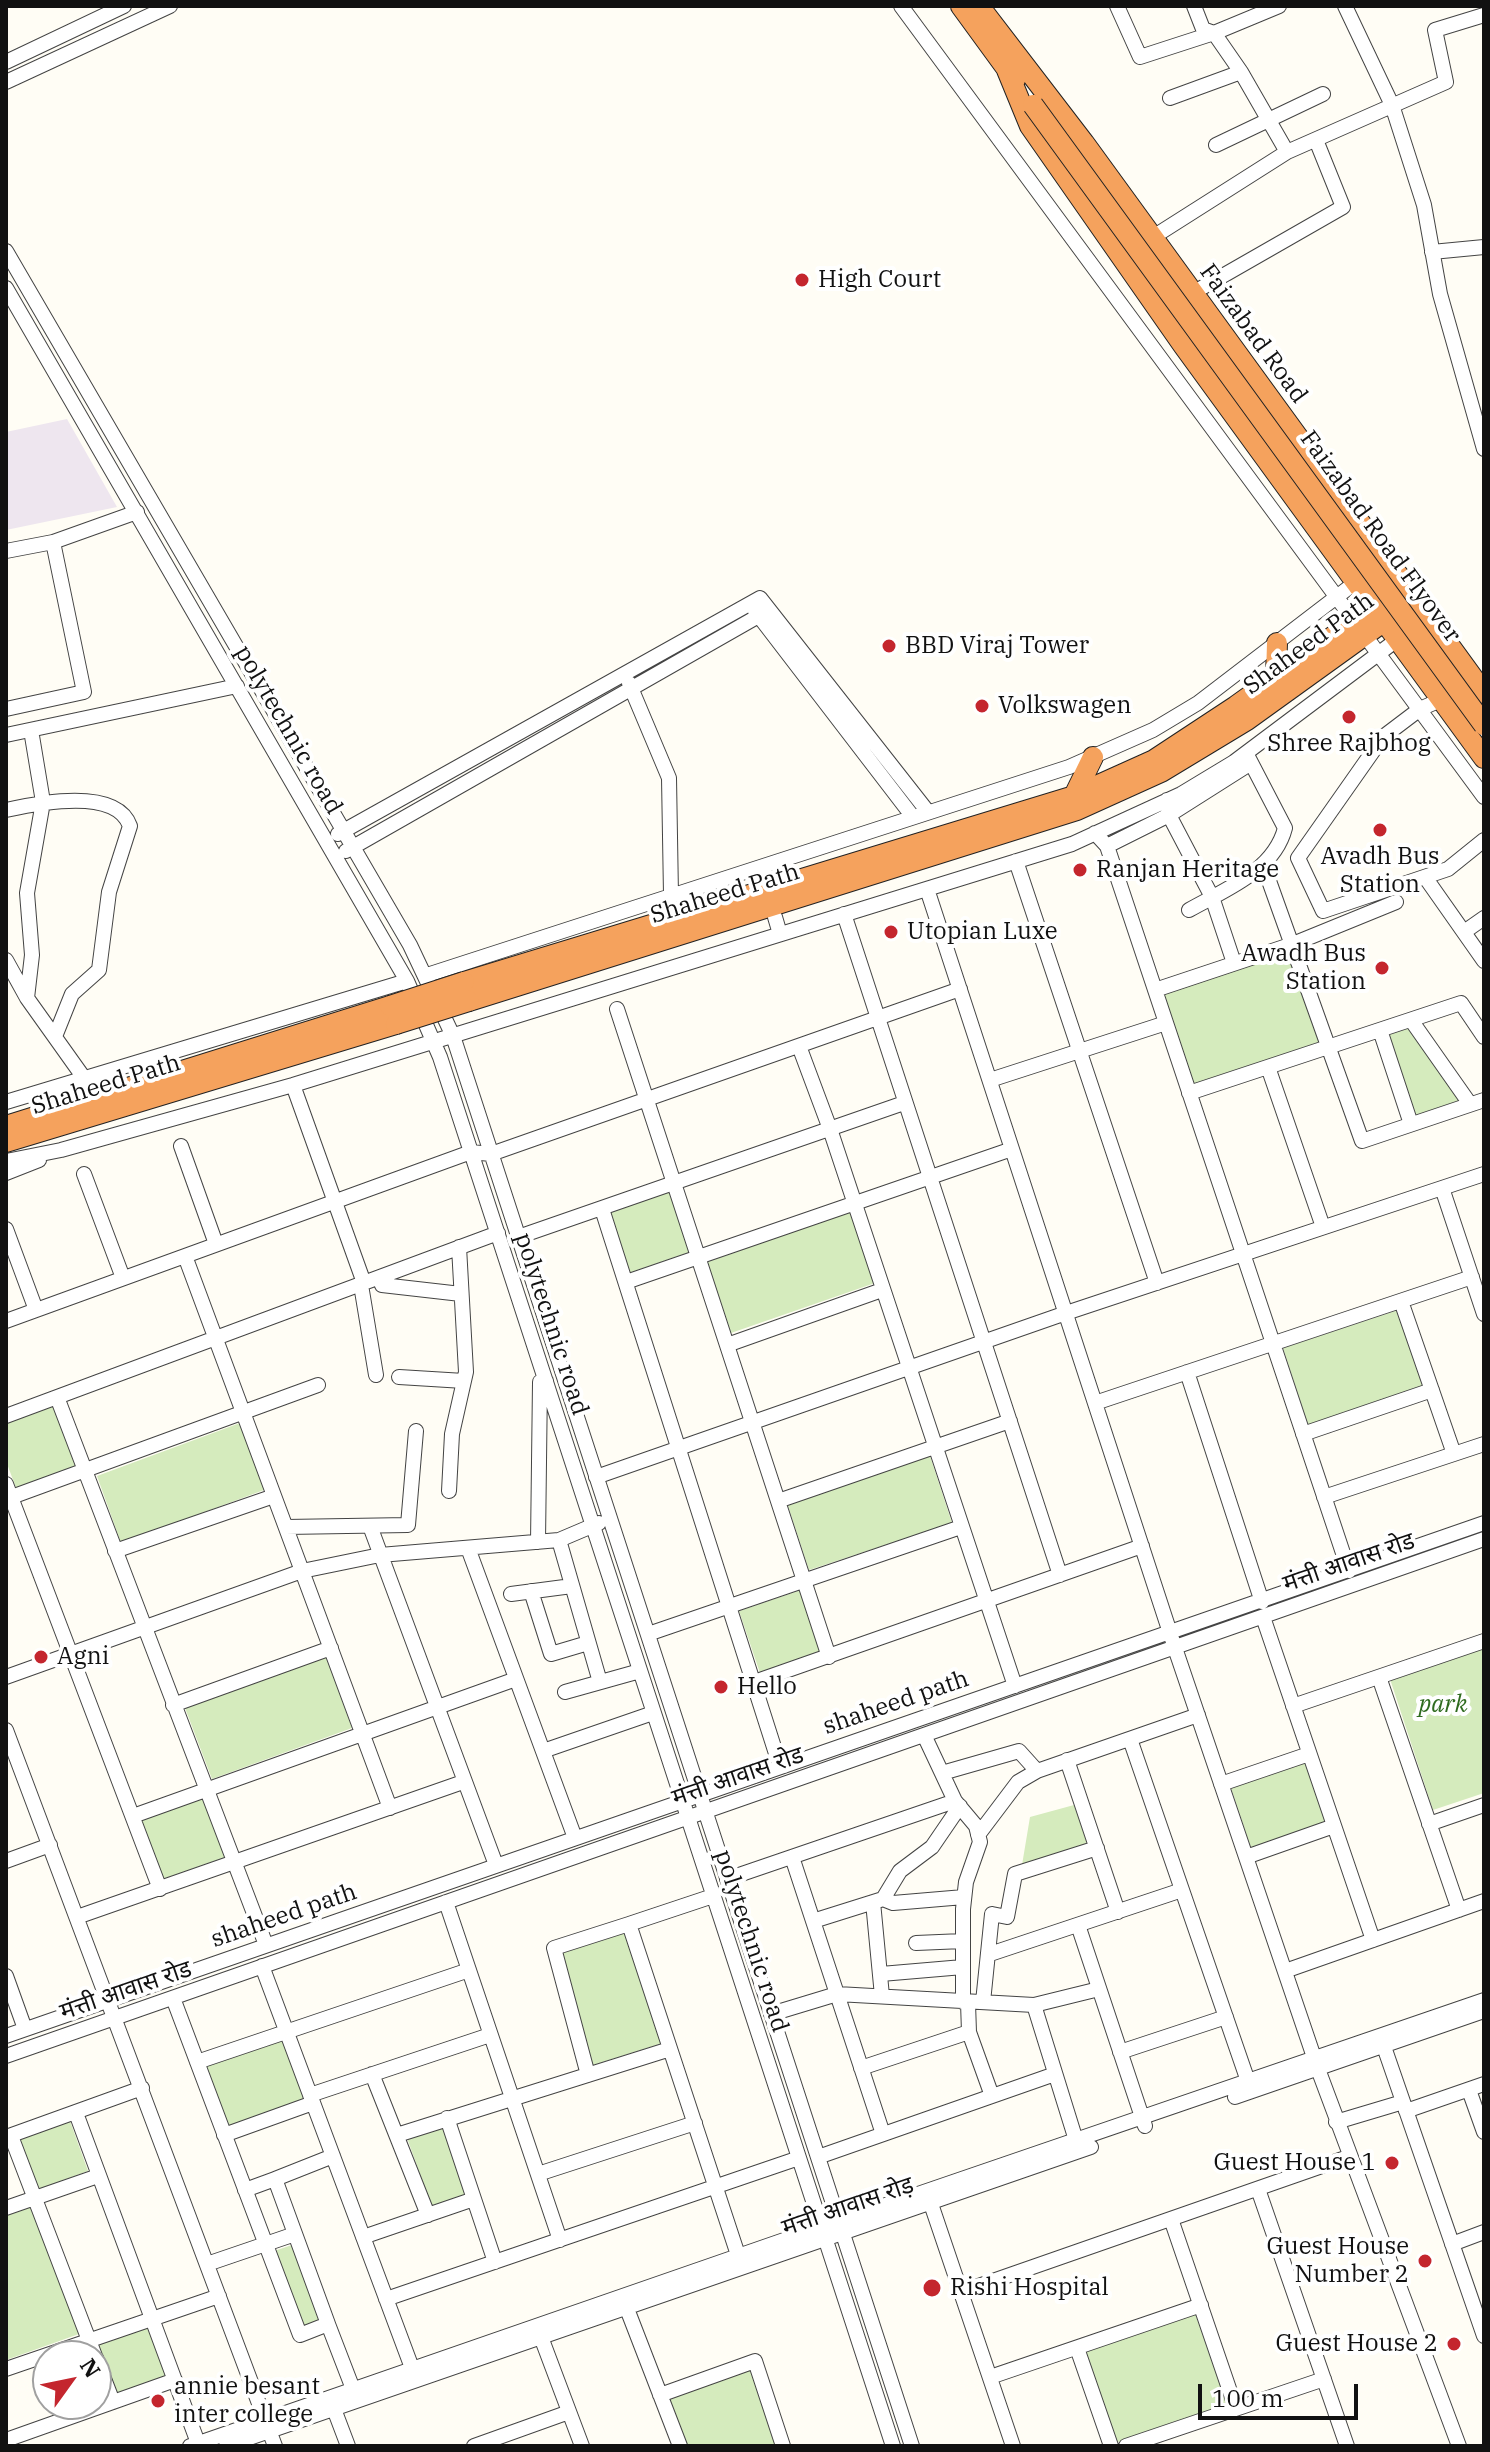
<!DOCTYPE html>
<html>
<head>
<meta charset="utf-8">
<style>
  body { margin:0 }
  #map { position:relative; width:1490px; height:2452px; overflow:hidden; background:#fffdf5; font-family:"IBM Plex Serif",serif }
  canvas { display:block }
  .frame { position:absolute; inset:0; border:8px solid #111; pointer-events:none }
  .north { position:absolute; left:32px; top:2340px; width:80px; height:80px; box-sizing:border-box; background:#fff; border:2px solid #a0a0a0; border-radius:50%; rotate:57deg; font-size:22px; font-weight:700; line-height:32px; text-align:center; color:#111 }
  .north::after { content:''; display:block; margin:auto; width:28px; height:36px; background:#c4262e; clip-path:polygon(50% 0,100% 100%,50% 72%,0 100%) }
  .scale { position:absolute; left:1198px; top:2384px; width:160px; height:36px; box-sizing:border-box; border:4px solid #111; border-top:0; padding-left:10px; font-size:24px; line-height:28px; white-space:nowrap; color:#111; -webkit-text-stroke:6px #fff; paint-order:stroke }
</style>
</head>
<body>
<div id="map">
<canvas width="1490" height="2452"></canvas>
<div class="frame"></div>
<div class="north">N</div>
<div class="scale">100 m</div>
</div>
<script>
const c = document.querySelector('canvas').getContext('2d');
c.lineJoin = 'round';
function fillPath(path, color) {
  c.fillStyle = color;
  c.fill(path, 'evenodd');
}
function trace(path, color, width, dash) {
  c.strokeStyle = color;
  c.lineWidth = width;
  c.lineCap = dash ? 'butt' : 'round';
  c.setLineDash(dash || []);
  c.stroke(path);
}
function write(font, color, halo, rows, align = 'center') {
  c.font = font + ' "IBM Plex Serif","Noto Sans Devanagari",serif';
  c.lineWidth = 8;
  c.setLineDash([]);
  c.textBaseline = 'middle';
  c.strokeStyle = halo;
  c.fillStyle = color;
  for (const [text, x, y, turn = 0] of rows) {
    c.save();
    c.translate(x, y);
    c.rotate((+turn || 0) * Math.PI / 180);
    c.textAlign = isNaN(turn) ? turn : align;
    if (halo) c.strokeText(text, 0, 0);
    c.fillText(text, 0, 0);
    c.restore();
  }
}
fillPath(new Path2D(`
  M67 419 117 507 6 530V432Z`), '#eee6ef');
fillPath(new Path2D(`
  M1290 952 1321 1042 1192 1085 1162 995Z
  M1410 1027 1461 1101 1416 1115 1388 1035Z
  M669 1191 690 1252 629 1273 607 1212Z
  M850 1212 875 1283 731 1333 707 1262Z
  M1398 1310 1424 1386 1308 1425 1283 1348Z
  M54 1405 77 1465 16 1488 6 1461V1423Z
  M240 1423 264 1490 121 1543 97 1476Z
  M930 1456 952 1523 809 1570 787 1503Z
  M801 1590 822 1652 760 1673 739 1611Z
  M1484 1648V1793L1433 1810 1390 1679Z
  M326 1656 352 1728 212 1779 185 1708Z
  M1305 1763 1326 1823 1251 1848 1231 1788Z
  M204 1797 226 1857 163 1879 141 1819Z
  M1074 1805 1087 1843 1022 1865 1030 1817Z
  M625 1932 663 2043 593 2065 562 1953Z
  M283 2039 305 2101 226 2128 204 2066Z
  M70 2121 88 2171 37 2190 19 2139Z
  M442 2126 467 2194 432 2207 407 2138Z
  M32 2206 79 2334 6 2360V2215Z
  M295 2244 322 2321 301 2329 274 2251Z
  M1195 2313 1227 2405 1115 2443 1084 2351Z
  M149 2325 167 2376 116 2394 98 2343Z
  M750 2370 776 2446H687L669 2398Z`), '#d5ebbd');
const minor = new Path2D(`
  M901 6 1484 797
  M1117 6 1140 57 1214 33 1241 72 1287 152
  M1194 6 1203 29 1214 33 1279 6
  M1345 6 1392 105 1424 205 1440 294 1484 449
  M6 62 124 6
  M6 82 170 6
  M1170 98 1241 72
  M1216 145 1323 94
  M1150 239 1287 152 1446 82 1435 30 1484 15
  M6 251 410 945 453 1036 912 2446
  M1432 252 1484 247
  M6 288 407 981 440 1057 893 2446
  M1191 294 1343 207 1316 140
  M53 542 137 512
  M6 551 53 542 84 692 6 709
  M755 611 913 817
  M629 683 669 778 671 895
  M1447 697 1420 709 1383 737 1298 858 1323 911 1448 869 1484 840
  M6 735 237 686
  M1167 800 1169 815 1212 897 1234 963
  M6 810C38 803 116 787 130 826L109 892 99 970 72 994 56 1034
  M1095 833 1107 846 1349 1571
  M338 834 760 598 928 812
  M1107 846 1169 815 1251 763
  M346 851 769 610
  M1016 861 1157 1283
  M1263 864 1362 1141 1484 1100
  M1425 877 1484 961
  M927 889 1175 1648 1318 2069 1459 2446
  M1189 910C1226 889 1274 871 1285 828L1246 753
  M844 914 1060 1575
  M775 917 780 934
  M1464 932 1484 918
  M6 960 27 998 84 1078
  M427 975 1069 767 1153 730 1198 703 1360 579
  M1155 990 1293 944 1396 902
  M27 998 32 955 27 893 43 802 31 730
  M617 1009 829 1657
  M1411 1020 1470 1104
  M1380 1030 1411 1124
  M799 1046 830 1129 1015 1686
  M1268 1067 1323 1227
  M990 1080 1166 1023
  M293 1085 364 1283
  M1189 1093 1461 1003 1484 1037
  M6 1102 407 981
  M181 1146 216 1244
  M6 1161 61 1150 293 1085 1072 844 1181 794 1234 762 1402 636
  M6 1173 39 1160
  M84 1174 123 1278
  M1442 1188 1484 1314
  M602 1209 780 1766
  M6 1229 36 1310
  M518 1237 904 1103
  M185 1256 390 1808
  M379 1278 382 1285 461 1294
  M626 1282 1012 1149
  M361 1285 376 1375
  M1401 1301 1454 1454
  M6 1321 471 1152 491 1154 960 989
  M727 1345 882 1290
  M1187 1372 1262 1602
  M399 1377 464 1381
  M57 1397 266 1945
  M1095 1403 1472 1277
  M6 1416 498 1233
  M1303 1434 1432 1390
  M596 1477 1066 1313 1484 1174
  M6 1484 160 1889
  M449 1491 452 1434 466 1372 459 1247
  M1324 1497 1484 1444
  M6 1499 318 1385
  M778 1501 1010 1421
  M370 1526 496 1865
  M286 1527 408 1525 416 1431
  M559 1540 600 1682
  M538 1542 540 1382 546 1381
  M468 1548 575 1838
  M115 1551 274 1496
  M531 1591 551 1654 588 1643
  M511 1594 572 1586
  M1263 1617 1373 1940
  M648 1634 961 1527
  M6 1677 302 1571 380 1555 559 1540 599 1523
  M1379 1677 1459 1910
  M754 1682 1142 1546
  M565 1692 640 1671
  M173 1705 331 1648
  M1293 1706 1484 1641
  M6 1730 275 2446
  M924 1735 955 1801 976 1826 980 1842 966 1882 963 1909V2002
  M1130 1739 1251 2090
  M543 1751 653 1713
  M1067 1760 1118 1912
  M942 1773 1019 1751 1037 1771 1198 1715
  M1221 1784 1309 1754
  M133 1816 516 1679
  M1429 1824 1484 1805
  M978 1835 1018 1782 1037 1771
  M792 1857 883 2134
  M1246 1857 1334 1826
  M6 1861 50 1845
  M727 1879 955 1801
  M713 1896 629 1924 738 2255
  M883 1899 900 1871 932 1847 960 1806
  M446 1902 560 2240
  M873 1902 882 1996
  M77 1917 463 1782
  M813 1921 883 1899 893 1903 964 1897
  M1078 1925 1145 2126
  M916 1943 963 1941
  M990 1954 1182 1890
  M262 1966 415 2376
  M1285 1971 1484 1901
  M881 1974 963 1967
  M6 1976 25 2029
  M173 1998 300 2335 328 2324 275 2179 245 2190
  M983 2002 992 1914 1007 1917 1015 1874 1097 1848
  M968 2003 969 2032 992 2096
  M1034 2005 1079 2150
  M771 2014 837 1994 1034 2005 1099 1989
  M6 2036 1484 1523
  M1381 2038 1484 2336
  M1120 2052 1226 2017
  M6 2056 1484 1539
  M197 2062 469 1970
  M861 2068 969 2032
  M372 2074 428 2215
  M588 2075 554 1948 629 1924
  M1469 2090 1484 2132
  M310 2095 490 2035
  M1235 2097 1484 2011
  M1406 2111 1484 2084
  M76 2113 198 2443
  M447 2118 495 2262
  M1336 2122 1403 2102
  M224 2135 313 2103
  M397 2135 670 2049
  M11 2136 95 2356
  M6 2137 142 2088
  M818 2157 1055 2074
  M538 2174 695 2123
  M275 2179 333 2156
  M1258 2189 1347 2446
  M928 2195 1013 2446
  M6 2208 98 2176
  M1171 2219 1236 2409
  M363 2237 474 2199
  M1452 2244 1484 2232
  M207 2264 295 2234
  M961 2292 1348 2157
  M386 2299 799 2158
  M624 2301 680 2446
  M328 2324 353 2389
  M538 2329 582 2446
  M1077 2348 1111 2446
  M96 2358 113 2402
  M6 2369 219 2296
  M990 2377 1201 2305
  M660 2395 755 2361 783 2446
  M334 2409 348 2446
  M6 2440 175 2380
  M190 2446C620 2294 1053 2149 1484 2000
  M226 2446 1091 2147
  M474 2446 569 2412
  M1126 2446 1324 2379`);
const highway = new Path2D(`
  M961 6 1015 80
  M979 6 1084 143 1484 693
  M1007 70 1030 126 1183 345 1484 758
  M1276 677 1277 643
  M1074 796 1093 757
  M464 982 1074 796 1154 760 1236 706 1405 585
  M469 1001 1077 810 1161 772 1247 720 1415 599
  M6 1126 390 1006
  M6 1142 396 1024`);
trace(minor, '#444', 16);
trace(highway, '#222', 22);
trace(minor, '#fff', 14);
trace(highway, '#f5a25d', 20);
const highwayBridge = new Path2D(`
  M1033 105 1484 725
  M390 1006 464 982
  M396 1024 469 1001`);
trace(highwayBridge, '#222', 22, []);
trace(highwayBridge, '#f5a25d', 20);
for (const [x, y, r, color] of [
  [802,280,8,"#c4262e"],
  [889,646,8,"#c4262e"],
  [982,706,8,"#c4262e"],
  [1349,717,8,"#c4262e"],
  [1380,830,8,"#c4262e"],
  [1080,870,8,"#c4262e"],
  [891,932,8,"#c4262e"],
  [1382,968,8,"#c4262e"],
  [41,1657,8,"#c4262e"],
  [721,1687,8,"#c4262e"],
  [1392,2163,8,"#c4262e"],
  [1425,2261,8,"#c4262e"],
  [932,2288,10,"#c4262e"],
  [1454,2344,8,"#c4262e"],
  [158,2401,8,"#c4262e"]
]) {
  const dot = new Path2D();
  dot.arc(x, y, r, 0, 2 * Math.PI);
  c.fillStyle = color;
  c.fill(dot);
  trace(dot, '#fff', 3);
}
write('24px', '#111', '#fff', [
  ["High Court",818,280],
  ["BBD Viraj Tower",905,646],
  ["Volkswagen",998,706],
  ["Shree Rajbhog",1349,744,"center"],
  ["Avadh Bus",1380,857,"center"],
  ["Station",1380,885,"center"],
  ["Ranjan Heritage",1096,870],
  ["Utopian Luxe",907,932],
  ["Awadh Bus",1366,954,"right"],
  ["Station",1366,982,"right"],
  ["Agni",57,1657],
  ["Hello",737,1687],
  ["Guest House 1",1376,2163,"right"],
  ["Guest House",1409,2247,"right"],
  ["Number 2",1409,2275,"right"],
  ["Rishi Hospital",950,2288],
  ["Guest House 2",1438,2344,"right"],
  ["annie besant",174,2387],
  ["inter college",174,2415]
], 'left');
write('24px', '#111', '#fff', [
  ["Faizabad Road",1253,334,54],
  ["Faizabad Road Flyover",1380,537,54],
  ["Shaheed Path",1309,644,-36],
  ["polytechnic road",288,730,60],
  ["Shaheed Path",725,894,-17],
  ["Shaheed Path",106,1085,-17],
  ["polytechnic road",551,1324,72],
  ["मंत्ती आवास रोड",1349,1563,-19],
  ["shaheed path",896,1703,-19],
  ["मंत्ती आवास रोड",738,1777,-19],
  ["shaheed path",284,1916,-19],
  ["polytechnic road",751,1941,72],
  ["मंत्ती आवास रोड",126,1991,-19],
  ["मंत्ती आवास रोड़",848,2207,-19]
]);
write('italic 24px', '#2f6b1f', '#fff', [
  ["park",1443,1705]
]);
</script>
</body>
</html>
